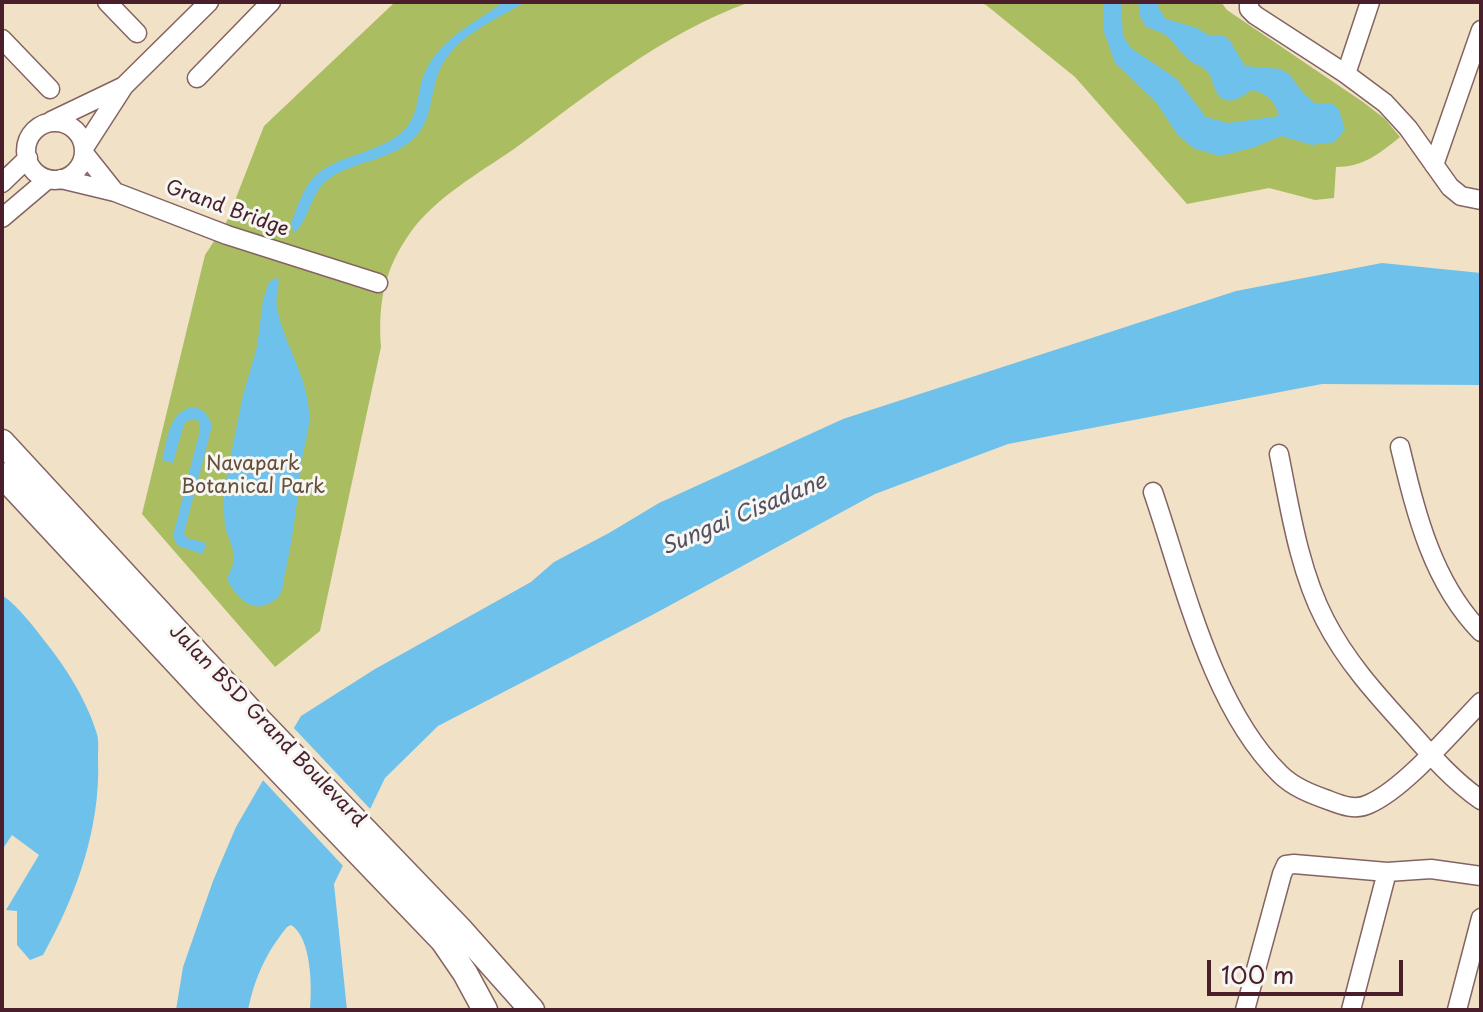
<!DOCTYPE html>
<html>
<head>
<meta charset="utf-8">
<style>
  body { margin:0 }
  #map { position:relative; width:1483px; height:1012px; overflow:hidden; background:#f1e2c7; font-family:"Playpen Sans",sans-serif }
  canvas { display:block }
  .frame { position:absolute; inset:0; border:4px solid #4a1f2b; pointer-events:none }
  .scale { position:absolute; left:1207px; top:960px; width:196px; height:36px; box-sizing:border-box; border:4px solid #4a1f2b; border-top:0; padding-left:10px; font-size:24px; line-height:28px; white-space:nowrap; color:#4a1f2b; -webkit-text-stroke:6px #f6f6f2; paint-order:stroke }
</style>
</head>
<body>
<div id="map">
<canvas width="1483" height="1012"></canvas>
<div class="frame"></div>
<div class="scale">100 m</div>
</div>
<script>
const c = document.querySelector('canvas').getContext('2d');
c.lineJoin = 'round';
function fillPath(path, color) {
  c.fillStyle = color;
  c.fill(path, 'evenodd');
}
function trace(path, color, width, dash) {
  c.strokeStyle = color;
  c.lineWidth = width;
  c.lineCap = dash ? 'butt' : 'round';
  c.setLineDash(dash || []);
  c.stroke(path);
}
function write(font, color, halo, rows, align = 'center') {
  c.font = font + ' "Playpen Sans",sans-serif';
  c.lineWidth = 6;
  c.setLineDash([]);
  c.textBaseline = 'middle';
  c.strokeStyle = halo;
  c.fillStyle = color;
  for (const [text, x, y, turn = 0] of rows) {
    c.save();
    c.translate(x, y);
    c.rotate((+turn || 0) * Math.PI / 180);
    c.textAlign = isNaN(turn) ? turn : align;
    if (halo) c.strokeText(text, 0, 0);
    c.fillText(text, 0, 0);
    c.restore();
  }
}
fillPath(new Path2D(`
  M395 2H750C661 34 589 94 514 149 479 173 435 198 410 233 384 270 378 303 381 347L320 631 275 667 142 514 205 255 227 221 264 126Z
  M979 2H1221L1227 10 1363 102 1385 119 1400 137C1379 154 1363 167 1336 167L1334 198 1315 200 1269 188 1187 204 1075 77 986 5Z`), '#aabd61');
fillPath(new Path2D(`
  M503 2H525C495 21 460 33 442 65 430 87 434 114 418 134 393 163 353 159 326 181 310 195 309 221 294 233L291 223C297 209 302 190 313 178 335 154 382 154 405 129 419 114 417 94 423 77 439 37 472 26 503 2Z
  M1104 2H1121L1123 36 1131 48 1177 79 1206 117 1228 123 1279 116C1276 102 1266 93 1252 90 1244 95 1233 104 1223 99 1213 93 1214 79 1207 71 1201 65 1192 64 1186 57 1168 39 1174 36 1146 27L1140 16 1138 2H1159L1158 7 1166 19 1197 28 1210 36H1224L1230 41 1245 66 1281 69 1290 75 1303 93 1315 103 1333 104 1339 110 1345 129 1335 142 1312 145 1281 136 1255 147 1220 156 1193 148 1177 134 1156 102 1115 63 1104 32Z
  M1382 263 1481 273V385L1322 384 1008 444 875 494 654 614 438 726 385 778 334 884 347 1010H310C312 988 312 938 291 925L287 927C266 953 255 977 248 1010H176L183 967 213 881 236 827 262 782 301 716 375 669 531 582 554 562 609 533 659 503 843 419 1236 291Z
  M278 277C280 287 275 297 277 307 283 343 307 374 309 412 311 428 304 444 302 460 298 498 293 537 285 574 283 580 284 587 281 592 279 598 274 601 268 604 250 613 235 595 227 579L234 562V553L225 527 223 495 243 395 257 347 263 300 269 282Z
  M192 407C203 408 209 415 212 426L184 533 187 538 206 543 203 554 178 546 173 536 200 430 199 421 191 419 184 424 173 463 162 460C168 439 168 413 192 407Z
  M2 595C20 608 33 626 47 644 67 669 88 703 97 734 99 741 98 751 98 758 101 828 76 896 43 955L30 960 17 945V911L6 910 39 855 12 835 2 850Z`), '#6dc1ea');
fillPath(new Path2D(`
  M291 725 374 813 346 869 260 777Z`), '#f1e2c7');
const minor = new Path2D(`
  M107 2 137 33
  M1249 2V9L1255 15 1346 74 1385 103 1408 128 1450 187 1461 196 1481 200
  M2 39 50 89
  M1346 74 1370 2
  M197 78 271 2
  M51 121 122 87
  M26 151a29 29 0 1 1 58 0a29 29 0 1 1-58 0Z
  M84 148 124 86 209 2
  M84 153 115 192
  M1434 165 1481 30
  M61 179 115 192 227 235 378 283
  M2 183 28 158
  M2 218 48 179
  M1400 447C1416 513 1432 582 1481 632
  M1279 454C1290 509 1299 570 1325 620 1346 661 1376 694 1406 727 1429 753 1452 780 1481 800
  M1153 492C1184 582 1211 706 1280 774 1293 787 1311 794 1328 800 1341 805 1355 811 1369 804 1404 789 1453 731 1481 702
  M1245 1010 1282 874 1286 865 1294 864 1387 872 1431 869 1481 876
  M1351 1010 1387 872
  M1457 1010 1481 918`);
const major = new Path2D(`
  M2 442 256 717 459 928 532 1010
  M2 475 208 696 443 941 465 973 485 1010`);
trace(minor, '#846362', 21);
trace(major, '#846362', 27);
trace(minor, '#fff', 18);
trace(major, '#fff', 24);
write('20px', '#4a1f2b', '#f6f6f2', [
  ["Grand Bridge",227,209,20],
  ["Jalan BSD Grand Boulevard",267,726,46]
]);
write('20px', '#674e3b', '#f6f6f2', [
  ["Navapark",253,464],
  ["Botanical Park",253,487]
]);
write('italic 22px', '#545064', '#f6f6f2', [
  ["Sungai Cisadane",744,515,-23]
]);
</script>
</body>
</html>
